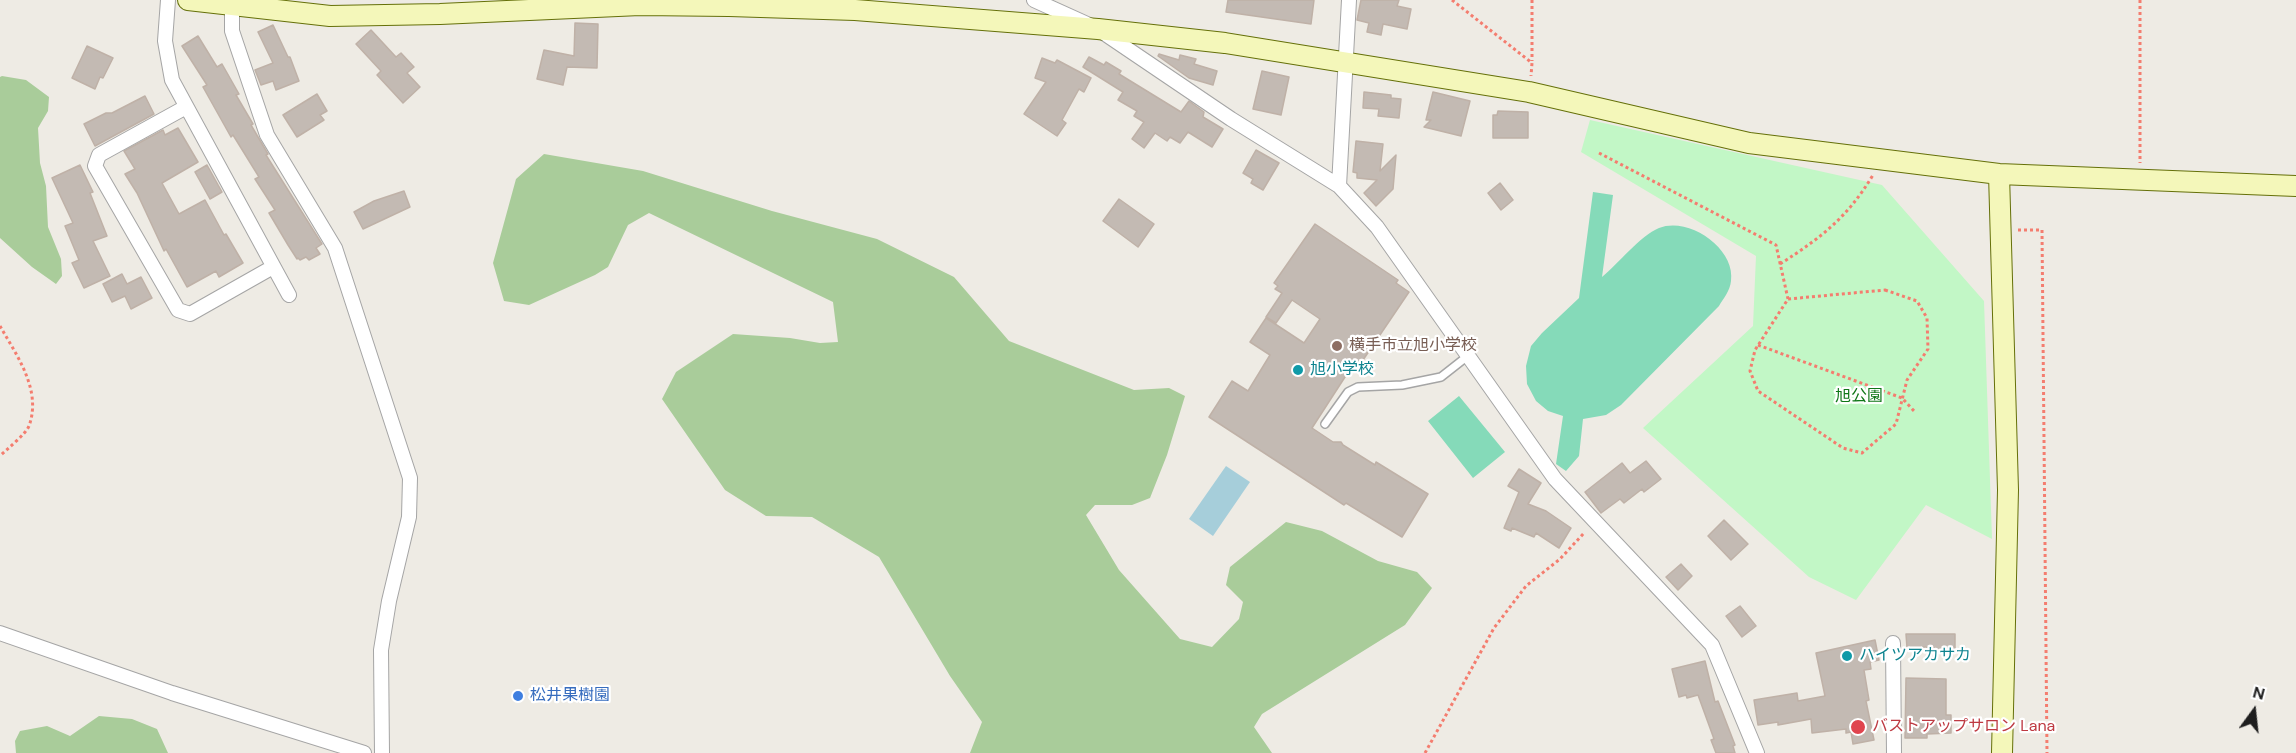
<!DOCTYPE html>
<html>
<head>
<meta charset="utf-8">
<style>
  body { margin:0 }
  #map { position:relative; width:2296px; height:753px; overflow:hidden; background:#eeebe4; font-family:"DM Sans",sans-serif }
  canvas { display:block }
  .north { position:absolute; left:2224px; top:681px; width:60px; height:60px; -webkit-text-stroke:4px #fff; paint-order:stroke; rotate:15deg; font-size:16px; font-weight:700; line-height:24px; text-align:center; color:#1e1e1e }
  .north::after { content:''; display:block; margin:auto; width:21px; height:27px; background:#1e1e1e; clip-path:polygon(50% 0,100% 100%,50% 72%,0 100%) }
</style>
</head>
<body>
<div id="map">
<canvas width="2296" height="753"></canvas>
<div class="north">N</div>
</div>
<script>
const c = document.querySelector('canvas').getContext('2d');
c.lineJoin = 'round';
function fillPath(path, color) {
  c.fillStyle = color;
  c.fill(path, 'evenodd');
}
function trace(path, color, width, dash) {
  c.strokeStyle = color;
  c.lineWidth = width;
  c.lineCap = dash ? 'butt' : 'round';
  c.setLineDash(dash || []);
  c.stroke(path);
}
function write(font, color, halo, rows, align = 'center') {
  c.font = font + ' "DM Sans","Noto Sans JP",sans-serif';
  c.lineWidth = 4.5;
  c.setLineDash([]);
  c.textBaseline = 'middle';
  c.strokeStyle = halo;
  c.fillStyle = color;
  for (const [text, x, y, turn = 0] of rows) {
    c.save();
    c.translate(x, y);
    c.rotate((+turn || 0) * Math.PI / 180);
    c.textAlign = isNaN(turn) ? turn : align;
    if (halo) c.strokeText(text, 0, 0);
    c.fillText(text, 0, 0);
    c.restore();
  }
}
fillPath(new Path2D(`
  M2 76 26 80 49 97 48 111 38 128 40 163 46 186 48 227 61 259 62 276 56 284 32 267 0 238V77Z
  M544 154 643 171 772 211 877 239 954 277 1009 341 1134 390 1169 388 1185 396 1167 455 1150 498 1132 505H1095L1086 515 1119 570 1180 639 1212 647 1239 619 1243 602 1226 585 1230 567 1286 522 1322 531 1378 561 1417 572 1432 588 1405 625 1262 714 1254 727 1272 753H970L982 722 950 676 879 557 812 517 766 516 725 490 662 399 676 372 733 334 790 338 820 343 838 342 833 302 649 213 628 225 608 267 595 275 529 305 504 301 493 263 516 179Z
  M99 716 132 719 157 729 168 753H16L15 741 20 731 47 726 70 736Z`), '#a9cc9a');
fillPath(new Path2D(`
  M1590 120 1882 185 1984 301 1992 539 1926 505 1856 600 1809 577 1643 428 1753 326 1756 256 1581 152Z`), '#c2f7c6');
fillPath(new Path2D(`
  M1593 192 1613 195 1602 277C1619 263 1640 236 1659 228 1689 216 1736 249 1731 281 1730 291 1723 299 1719 306L1621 405 1606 415 1583 419 1579 456 1566 471 1556 464 1563 416 1548 411 1536 401 1527 384 1526 366 1531 346 1542 333 1579 298Z
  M1459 396 1505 452 1473 478 1428 421Z`), '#85dab9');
fillPath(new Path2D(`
  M1226 466 1250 482 1213 536 1189 519Z`), '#a6ceda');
const building = new Path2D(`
  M1228 0H1314L1311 24 1226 12Z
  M1361 0H1399L1397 6 1411 9 1407 29 1383 24 1381 35 1367 32 1369 23 1357 20Z
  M575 23 598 24 597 68 567 67 563 85 537 79 544 50 574 56Z
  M273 25 288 57H290L299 81 276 90 273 81 261 85 255 70 273 63 258 32Z
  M371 30 396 57 401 53 414 67 407 73 420 87 403 103 377 75 381 71 356 44Z
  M198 36 217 67 222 64 239 94 236 95 253 124 251 125 268 154 266 155 322 244 316 248 320 254 309 260 306 257 300 260 298 258 297 259 288 245 269 213 275 210 255 179 259 177 233 135 231 137 203 87 207 85 182 46Z
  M87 46 113 58 103 78 100 77 95 89 72 78Z
  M1159 54 1179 60 1180 55 1196 59 1194 64 1217 71 1213 85 1189 78 1158 56Z
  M1089 57 1104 65 1106 62 1121 71 1119 74 1181 112 1189 101 1204 112 1203 117 1223 129 1212 147 1188 132 1180 143 1170 137 1167 141 1155 133 1144 148 1132 139 1144 122 1134 116 1137 111 1118 100 1123 92 1083 67Z
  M1042 58 1055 63 1057 60 1091 78 1084 92 1079 89 1062 120 1066 123 1057 136 1024 114 1046 82 1035 78Z
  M1262 71 1289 77 1281 115 1253 109Z
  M1364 92 1391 95V98L1401 99 1399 118 1378 116 1379 109 1363 108Z
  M1433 92 1470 101 1461 136 1424 127 1431 120H1426Z
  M317 94 327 111 320 115 324 120 297 137 283 115Z
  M145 96 154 114 95 146 84 124 106 113H112Z
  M1498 111 1528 112V138H1493V115H1497Z
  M178 128 198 162 162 183 179 214 205 200 224 235 226 234 243 263 219 277 216 271 187 287 166 249 164 251 137 193 125 174 135 169 124 151 163 130 165 135Z
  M1356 141 1383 144 1380 171 1396 155 1393 189 1376 206 1364 193 1377 180 1357 178V173L1353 172Z
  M1256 150 1279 163 1263 190 1251 183 1253 179 1243 173Z
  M80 165 93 192 90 193 107 236 93 241 110 276 84 288 72 263 79 260 65 226 73 223 52 178Z
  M207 165 222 192 210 199 195 172Z
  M1500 183 1513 200 1501 210 1488 193Z
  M404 191 410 207 363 229 354 212 374 201Z
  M1119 199 1154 224 1138 247 1103 221Z
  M1315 224 1398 280 1396 283 1409 292 1361 363 1356 360 1312 428 1333 442H1341L1343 445 1375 465 1376 462 1428 494 1402 537 1346 503 1344 505 1209 417 1232 381 1248 391 1270 355 1250 342 1266 318 1304 343 1320 319 1292 300 1276 323 1266 317 1282 293 1275 289 1278 286 1274 283Z
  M122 274 127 284 141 277 152 298 131 309 125 296 112 302 103 284Z
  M1646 461 1661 479 1644 492 1642 489 1624 503 1620 499 1601 513 1585 492 1622 463 1630 473Z
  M1519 469 1541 483 1528 504 1546 511 1571 528 1559 548 1536 533 1534 537 1512 528 1511 531 1504 528 1519 492 1508 486Z
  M1724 520 1748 544 1731 560 1708 536Z
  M1681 564 1692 576 1678 590 1666 577Z
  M1740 606 1756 626 1742 637 1726 616Z
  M1906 634H1955V652H1926V647L1907 648Z
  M1875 640 1879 660 1870 662 1871 669 1864 670 1869 700 1866 701 1874 740 1853 744 1851 732 1846 733V729L1812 733 1811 719 1778 725V722L1758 725 1754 700 1797 693 1798 701 1825 696 1816 653Z
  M1705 661 1715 702 1718 701 1735 745 1733 746 1735 753H1716L1711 740 1714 739 1698 695 1687 698 1686 695 1679 697 1672 669Z
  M1906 678 1946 679V715H1951V733L1927 734V738H1905Z`);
fillPath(building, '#c3bab3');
trace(building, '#bfb1a7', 1.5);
const lane = new Path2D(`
  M1325 424 1348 392 1358 387 1402 385 1441 377 1469 355`);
const street = new Path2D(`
  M168 0 165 41 172 80 289 295
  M1034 0 1098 29 1231 119 1339 186 1377 227 1555 479 1712 645 1757 753
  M232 6V31L267 135 335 248 410 478 409 517 389 601 381 650 382 753
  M186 107 99 155 95 166 178 310 190 314 273 267
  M1339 186 1349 0
  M0 633 172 693 364 753
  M1893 643 1894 753`);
const secondary = new Path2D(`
  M188 0 330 16 440 14 640 5 729 6 855 10 1098 29 1225 43 1529 92 1749 143 1999 174 2296 186
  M1999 174 2008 490 2002 753`);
trace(lane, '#a5a5a5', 10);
trace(street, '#a5a5a5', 16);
trace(secondary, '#657009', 22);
trace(new Path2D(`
  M1452 0 1532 63 1531 76
  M1532 0V61
  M2140 0V163
  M1599 153 1776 245 1788 299
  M2018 230H2042L2047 753
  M1780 264C1822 237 1847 218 1873 175
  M1885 290 1917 301 1927 318 1928 349 1907 380 1896 424 1862 453 1843 448 1758 391 1750 371 1755 350 1788 299Z
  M0 326C17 356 42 390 29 426 26 434 7 449 0 456
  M1758 345 1902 398 1915 412
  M1425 753 1494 628 1526 586 1560 559 1585 532`), '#f47d6f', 3, [3, 3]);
trace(lane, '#fff', 7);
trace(street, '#fff', 14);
trace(secondary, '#f4f7ba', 20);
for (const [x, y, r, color] of [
  [1337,346,6,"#8d6e63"],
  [1298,370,6,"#0f9aa8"],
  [1847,656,6,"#0f9aa8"],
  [518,696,6,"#3f7fe0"],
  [1858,727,8,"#e0444e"]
]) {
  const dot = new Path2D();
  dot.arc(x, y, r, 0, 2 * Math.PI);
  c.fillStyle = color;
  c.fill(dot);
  trace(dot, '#fff', 2);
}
write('16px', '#785e54', '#fff', [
  ["横手市立旭小学校",1349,346]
], 'left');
write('16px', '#0d838f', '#fff', [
  ["旭小学校",1310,370],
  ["ハイツアカサカ",1859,656]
], 'left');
write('16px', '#107718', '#fff', [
  ["旭公園",1859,397]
]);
write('16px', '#366cbe', '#fff', [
  ["松井果樹園",530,696]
], 'left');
write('16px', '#be3a42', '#fff', [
  ["バストアップサロン Lana",1872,727]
], 'left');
</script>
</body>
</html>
